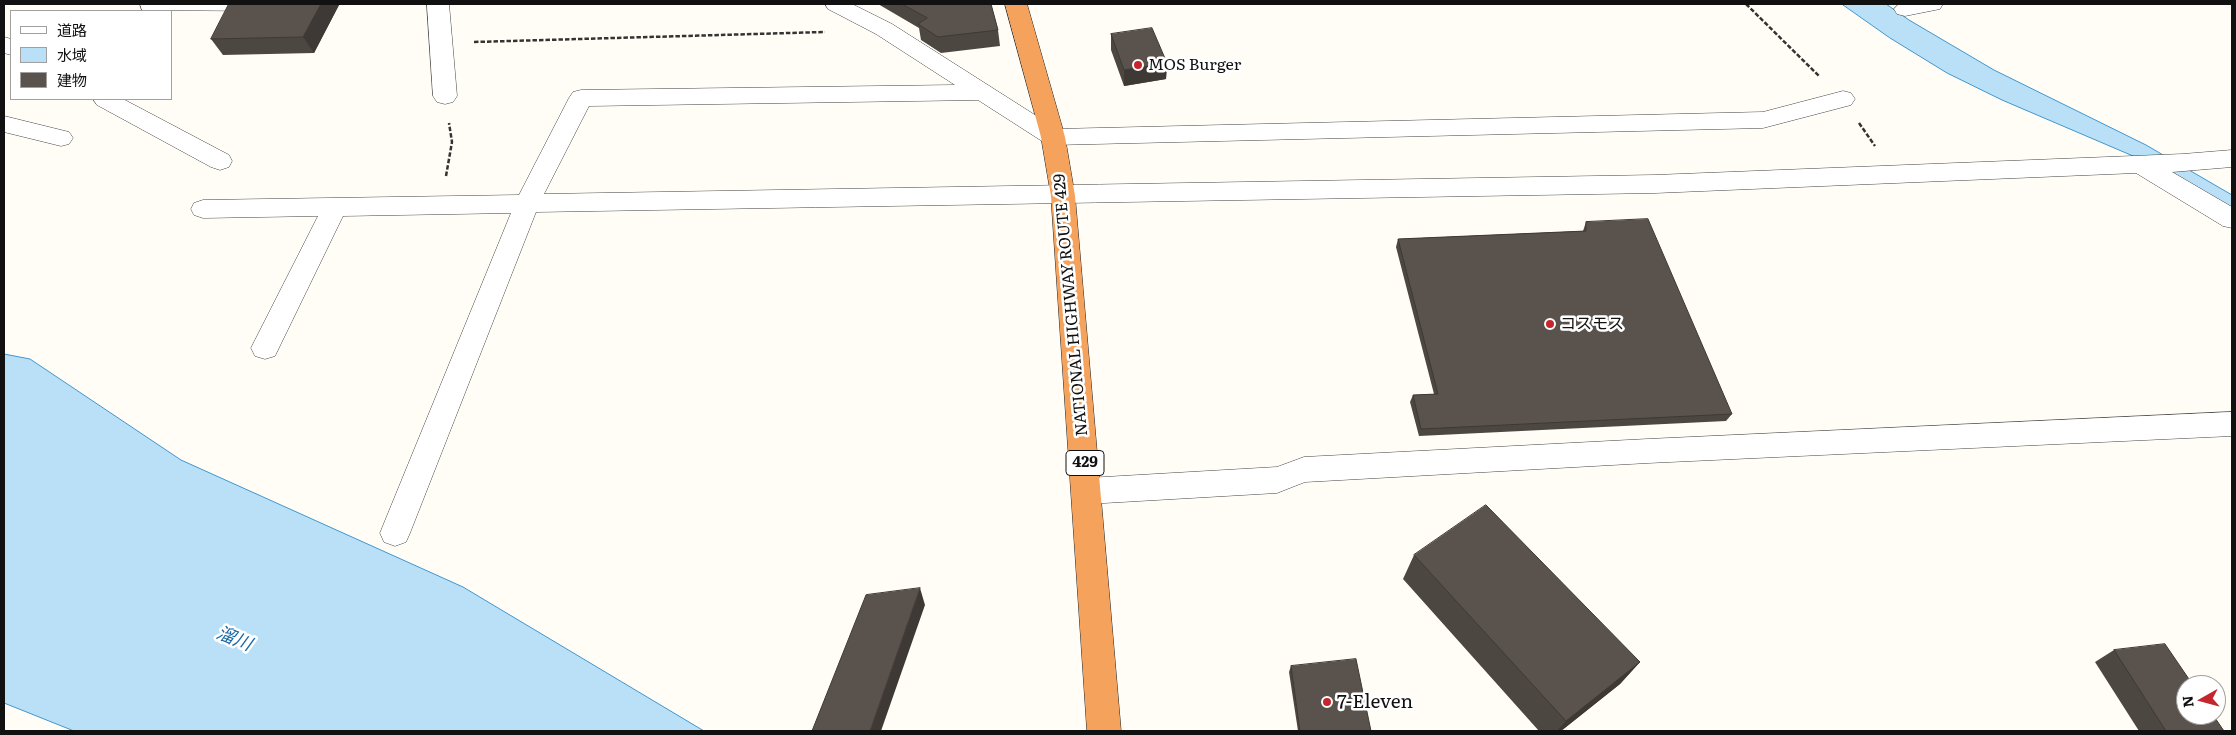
<!DOCTYPE html>
<html>
<head>
<meta charset="utf-8">
<style>
  body { margin:0 }
  #map { position:relative; width:2236px; height:735px; overflow:hidden; background:#fffdf5; font-family:Literata,"Noto Sans JP",serif }
  canvas { display:block }
  .frame { position:absolute; inset:0; border:5px solid #111; pointer-events:none }
  .legend { position:absolute; left:10px; top:10px; width:162px; height:90px; box-sizing:border-box; background:#fff; border:1px solid #a0a0a0; margin:0; padding:6px 9px; list-style:none; font-size:15px; color:#111 }
  .legend li { display:flex; align-items:center; gap:10px; height:25px }
  .legend b { width:25px; border:1px solid #a0a0a0 }
  .north { position:absolute; left:2176px; top:675px; width:50px; height:50px; box-sizing:border-box; background:#fff; border:1px solid #a0a0a0; border-radius:50%; rotate:263deg; font-size:14px; font-weight:700; line-height:20px; text-align:center; color:#111 }
  .north::after { content:''; display:block; margin:auto; width:18px; height:22px; background:#c4262e; clip-path:polygon(50% 0,100% 100%,50% 72%,0 100%) }
</style>
</head>
<body>
<div id="map">
<canvas width="2236" height="735"></canvas>
<div class="frame"></div>
<ul class="legend">
<li><b style="height:6px;background:#fff"></b>道路</li>
<li><b style="height:14px;background:#b9e0f7"></b>水域</li>
<li><b style="height:14px;background:#5a524d"></b>建物</li>
</ul>
<div class="north">N</div>
</div>
<script>
const c = document.querySelector('canvas').getContext('2d');
c.lineJoin = 'round';
function fillPath(path, color) {
  c.fillStyle = color;
  c.fill(path, 'evenodd');
}
function trace(path, color, width, dash) {
  c.strokeStyle = color;
  c.lineWidth = width;
  c.lineCap = dash ? 'butt' : 'round';
  c.setLineDash(dash || []);
  c.stroke(path);
}
function write(font, color, halo, rows, align = 'center') {
  c.font = font + ' Literata,"Noto Sans JP",serif';
  c.lineWidth = 5;
  c.setLineDash([]);
  c.textBaseline = 'middle';
  c.strokeStyle = halo;
  c.fillStyle = color;
  for (const [text, x, y, turn = 0] of rows) {
    c.save();
    c.translate(x, y);
    c.rotate((+turn || 0) * Math.PI / 180);
    c.textAlign = isNaN(turn) ? turn : align;
    if (halo) c.strokeText(text, 0, 0);
    c.fillText(text, 0, 0);
    c.restore();
  }
}
const water = new Path2D(`
  M1842 4H1886L1909 20 1994 70 2146 145 2232 195V210L2133 156 2002 100 1947 73 1890 38Z
  M4 354 30 359 181 460 463 587 704 731H74L4 703Z`);
fillPath(water, '#b9e0f7');
trace(water, '#3f96cf', 1);
const street = new Path2D(`
  M140 4H276L273 9 265 11 142 10Z
  M427 4H449L457 96 453 102 445 104 437 102 433 96Z
  M825 4H852L892 24 1057 129 1763 112 1843 91 1851 93 1855 99 1851 105 1763 128 1053 145 1045 143 978 100 589 106 544 194 1655 175 2183 154 2232 150V167L2172 172 2232 207V228L2223 226 2136 173 1655 193 536 212 410 533 406 542 395 546 384 542 380 533 511 213 343 216 275 356 265 359 255 356 251 348 318 216 203 218 194 215 191 209 194 203 203 200 519 195 569 98 573 92 581 90 955 85 876 34 828 9Z
  M1899 4H1943L1940 9 1905 16 1897 14 1894 9Z
  M4 37 11 39V55L4 53Z
  M93 99H123L229 155 232 161 229 167 220 170 211 167 97 105Z
  M4 116 69 132 73 138 69 144 61 146 4 132Z
  M2232 412V436L1648 463 1305 482 1277 493 1087 504 1077 500 1072 491 1077 482 1087 478 1277 467 1304 457 1648 439Z`);
const highway = new Path2D(`
  M1005 4H1027L1065 137 1075 196 1121 731H1087L1051 196 1041 137Z`);
trace(street, '#444', 1);
trace(highway, '#222', 1);
trace(new Path2D(`
  M1746 4 1819 76
  M474 42 825 32
  M1859 123 1875 146
  M446 176 452 142 449 123`), '#333', 2.5, [4.5, 2]);
fillPath(street, '#fff');
fillPath(highway, '#f5a25d');
fillPath(new Path2D(`
  M229 4H338L339 5 314 53 223 55 211 39Z
  M878 4H991L998 30 1000 46 941 53 921 40 919 28Z
  M1111 34 1167 63 1166 79 1124 86 1111 50Z
  M1586 222 1732 414 1726 421 1419 436 1410 402 1413 395 1434 394 1396 247 1398 239 1583 231Z
  M1414 555 1640 662 1620 684 1561 731H1539L1403 579Z
  M2114 650 2224 731H2139L2095 662Z
  M1291 666 1371 731H1298L1289 672Z`), '#4d4742');
fillPath(new Path2D(`
  M321 4H338L339 5 314 53 303 37Z
  M1167 63 1166 79 1124 86V70Z
  M920 588 925 605 881 731H870Z
  M1640 662 1620 684 1561 731H1557L1566 721Z`), '#3f3936');
const building = new Path2D(`
  M229 4H321L303 37 211 39Z
  M902 4H991L998 30 938 37 918 24 927 18Z
  M1152 28 1167 63 1124 70 1111 34Z
  M1648 219 1732 414 1421 429 1413 395 1438 394 1398 239 1586 231V222Z
  M1486 505 1640 662 1566 721 1414 555Z
  M920 588 870 731H812L866 595Z
  M2165 644 2193 685H2186V715H2213L2224 731H2166L2114 650Z
  M1356 659 1371 731H1300L1291 666Z`);
fillPath(building, '#5a524d');
trace(building, '#3f3936', 1);
for (const [x, y, r, color] of [
  [1138,65,5,"#c4262e"],
  [1550,324,5,"#c4262e"],
  [1327,702,5,"#c4262e"]
]) {
  const dot = new Path2D();
  dot.arc(x, y, r, 0, 2 * Math.PI);
  c.fillStyle = color;
  c.fill(dot);
  trace(dot, '#fff', 2);
}
for (const [x, y, w] of [
  [1085,463,38]
]) {
  const box = new Path2D();
  box.roundRect(x - w / 2, y - 12.5, w, 25, 4);
  c.fillStyle = '#fff';
  c.fill(box);
  trace(box, '#111', 1);
}
write('bold 15px', '#111', null, [
  ["429",1085,463]
]);
write('16px', '#111', '#fff', [
  ["MOS Burger",1148,65],
  ["コスモス",1560,324]
], 'left');
write('16px', '#111', '#fff', [
  ["NATIONAL HIGHWAY ROUTE 429",1071,305,-95]
]);
write('italic 18px', '#1768a6', '#fff', [
  ["溜川",234,639,22]
]);
write('19px', '#111', '#fff', [
  ["7-Eleven",1337,702]
], 'left');
</script>
</body>
</html>
